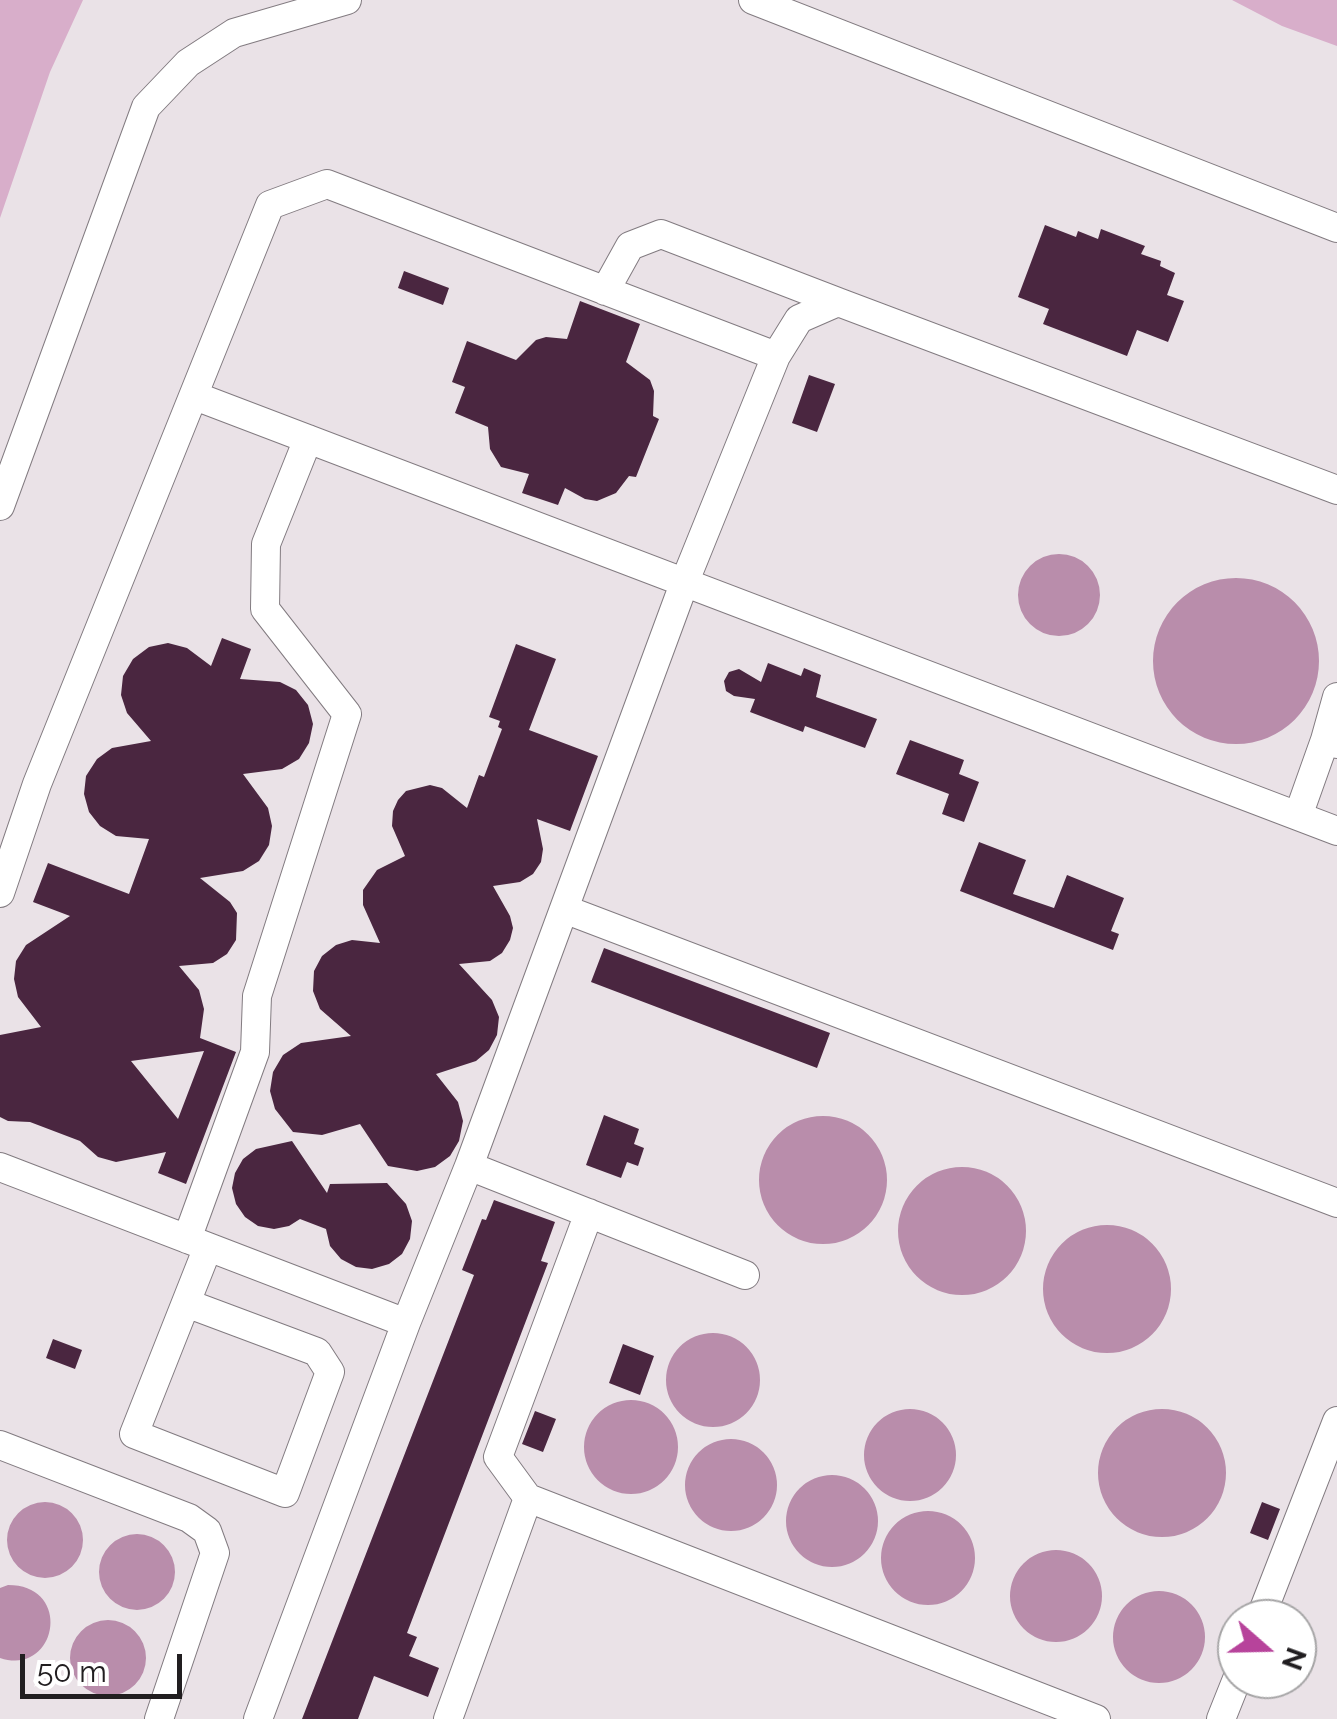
<!DOCTYPE html>
<html>
<head>
<meta charset="utf-8">
<style>
  body { margin:0 }
  #map { position:relative; width:1337px; height:1719px; overflow:hidden; background:#eae2e7; font-family:Raleway,sans-serif }
  canvas { display:block }
  .north { position:absolute; left:1217px; top:1599px; width:100px; height:100px; box-sizing:border-box; background:#fff; border:2px solid #a6a5a6; border-radius:50%; rotate:110deg; font-size:28px; font-weight:700; line-height:40px; text-align:center; color:#211e20 }
  .north::after { content:''; display:block; margin:auto; width:35px; height:45px; background:#b7439b; clip-path:polygon(50% 0,100% 100%,50% 72%,0 100%) }
  .scale { position:absolute; left:20px; top:1654px; width:162px; height:45px; box-sizing:border-box; border:5px solid #211e20; border-top:0; padding-left:12px; font-size:30px; line-height:35px; white-space:nowrap; color:#211e20; -webkit-text-stroke:8px #fff; paint-order:stroke }
</style>
</head>
<body>
<div id="map">
<canvas width="1337" height="1719"></canvas>
<div class="north">N</div>
<div class="scale">50 m</div>
</div>
<script>
const c = document.querySelector('canvas').getContext('2d');
c.lineJoin = 'round';
function fillPath(path, color) {
  c.fillStyle = color;
  c.fill(path, 'evenodd');
}
function trace(path, color, width, dash) {
  c.strokeStyle = color;
  c.lineWidth = width;
  c.lineCap = dash ? 'butt' : 'round';
  c.setLineDash(dash || []);
  c.stroke(path);
}
fillPath(new Path2D(`
  M0 0H83L50 72 0 218Z
  M1232 0H1337V46L1282 26Z`), '#d8aeca');
fillPath(new Path2D(`
  M1018 595a41 41 0 1 1 82 0a41 41 0 1 1-82 0Z
  M1153 661a83 83 0 1 1 166 0a83 83 0 1 1-166 0Z
  M759 1180a64 64 0 1 1 128 0a64 64 0 1 1-128 0Z
  M898 1231a64 64 0 1 1 128 0a64 64 0 1 1-128 0Z
  M1043 1289a64 64 0 1 1 128 0a64 64 0 1 1-128 0Z
  M666 1380a47 47 0 1 1 94 0a47 47 0 1 1-94 0Z
  M584 1447a47 47 0 1 1 94 0a47 47 0 1 1-94 0Z
  M864 1455a46 46 0 1 1 92 0a46 46 0 1 1-92 0Z
  M1098 1473a64 64 0 1 1 128 0a64 64 0 1 1-128 0Z
  M685 1485a46 46 0 1 1 92 0a46 46 0 1 1-92 0Z
  M786 1521a46 46 0 1 1 92 0a46 46 0 1 1-92 0Z
  M7 1540a38 38 0 1 1 76 0a38 38 0 1 1-76 0Z
  M881 1558a47 47 0 1 1 94 0a47 47 0 1 1-94 0Z
  M99 1572a38 38 0 1 1 76 0a38 38 0 1 1-76 0Z
  M1010 1596a46 46 0 1 1 92 0a46 46 0 1 1-92 0Z
  M8 1585C74 1585 57 1677 0 1658V1588Z
  M1113 1637a46 46 0 1 1 92 0a46 46 0 1 1-92 0Z
  M70 1658a38 38 0 1 1 76 0a38 38 0 1 1-76 0Z`), '#b98dab');
fillPath(new Path2D(`
  M1045 225 1076 237 1078 231 1098 239 1101 229 1145 246 1141 254 1161 261 1160 266 1175 273 1167 295 1184 301 1168 342 1137 330 1127 356 1043 324 1049 309 1018 297Z
  M404 271 449 288 443 305 398 288Z
  M580 301 640 324 626 362 650 380 654 391 653 416 659 419 636 477 629 476 616 493 597 501 585 499 565 488 558 505 522 493 529 474 501 467 490 449 488 427 455 413 465 387 452 382 467 341 516 360 536 340 546 337 567 339Z
  M809 375 835 384 817 432 792 423Z
  M222 638 251 649 240 679 280 682 296 690 308 705 313 724 309 743 299 759 282 769 243 774 268 808 272 826 269 845 259 861 243 871 200 878 230 902 237 913 236 940 227 954 213 963 179 966 199 990 204 1009 200 1038 236 1052 186 1184 158 1173 166 1152 116 1162 98 1157 80 1141 30 1122 8 1121 0 1117V1035L41 1027 18 997 14 979 16 961 26 945 70 916 33 902 48 863 129 894 149 839 116 836 100 826 89 812 84 794 86 776 97 759 112 748 151 741 127 713 121 695 123 676 133 659 149 647 168 643 187 648 211 666ZM204 1051 178 1119 131 1061Z
  M516 644 556 659 529 730 598 756 570 831 537 819 543 849 541 862 533 874 520 882 493 886 510 916 513 928 510 940 502 953 490 961 459 964 492 1000 499 1017 497 1035 489 1050 476 1061 436 1074 458 1102 463 1121 459 1141 450 1156 435 1167 417 1171 388 1166 360 1124 322 1135 293 1132 275 1109 270 1091 273 1072 283 1055 301 1043 351 1036 320 1009 313 991 314 971 322 956 336 945 352 940 380 943 363 905V890L377 870 405 856 392 826 393 811 398 800 406 791 430 785 442 788 467 808 479 775 484 777 502 729 498 727 500 721 489 717Z
  M768 663 801 676 804 668 821 675 816 697 877 719 865 748 805 726 803 732 750 712 755 699 734 696 726 691 724 681 729 672 739 669 761 682Z
  M910 740 964 760 959 774 979 782 964 822 942 814 949 794 896 774Z
  M979 842 1026 860 1013 894 1054 908 1067 875 1124 898 1111 931 1119 934 1113 950 960 891Z
  M604 948 830 1033 817 1068 591 982Z
  M604 1115 639 1129 634 1144 644 1148 638 1166 627 1162 621 1178 586 1165Z
  M292 1141 327 1193 330 1184 387 1183 406 1204 412 1221 410 1239 402 1254 389 1264 372 1269 356 1267 341 1259 330 1246 326 1229 300 1219 289 1226 274 1229 258 1226 245 1217 236 1204 232 1188 235 1173 243 1159 256 1149Z
  M494 1200 555 1222 541 1261 548 1263 407 1633 417 1637 409 1656 439 1668 428 1697 374 1676 358 1719H302L474 1275 462 1270 482 1219 486 1220Z
  M53 1339 82 1350 75 1369 46 1358Z
  M623 1344 654 1356 640 1395 609 1383Z
  M535 1411 556 1419 543 1452 522 1444Z
  M1262 1502 1280 1509 1268 1540 1250 1533Z`), '#4a2640');
const minor = new Path2D(`
  M753 0 1337 228
  M605 291 630 246 661 234 838 302
  M776 356 799 319 838 302 1337 490
  M195 396 1337 831
  M0 506 146 107 188 63 234 33 347 0
  M1337 697 1325 740 1337 744
  M1298 816 1325 740
  M0 893 37 784 270 205 327 184 776 356 685 581 469 1166 406 1323 258 1719
  M564 909 1337 1203
  M469 1166 745 1275
  M0 1167 406 1323
  M187 1239 255 1052 257 996 347 714 265 609 266 544 308 439
  M186 1303 317 1352 330 1372 285 1493 134 1434 208 1247
  M0 1445 189 1518 207 1531 215 1553 159 1719
  M528 1498 498 1457 589 1213
  M1260 1619 1337 1421
  M448 1719 528 1498 1096 1719
  M1221 1719 1237 1679`);
trace(minor, '#827b80', 30);
trace(minor, '#fff', 28);
</script>
</body>
</html>
